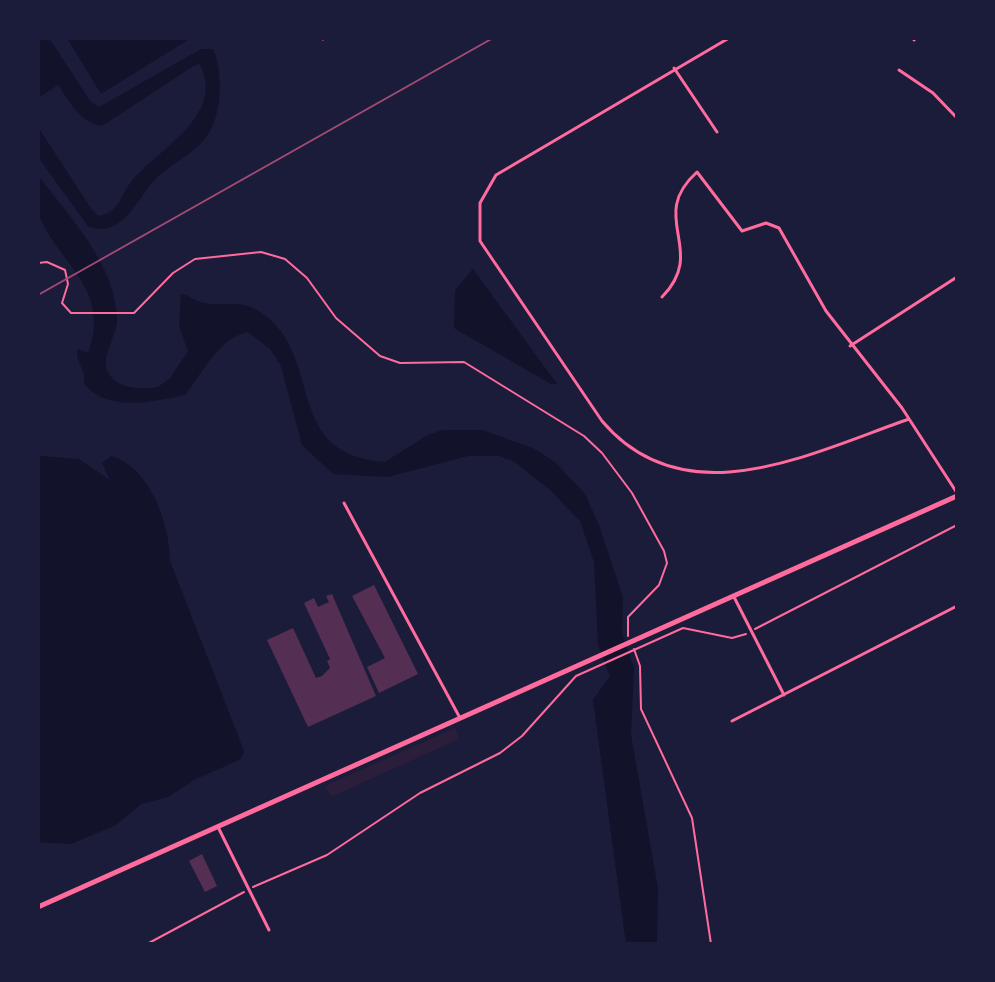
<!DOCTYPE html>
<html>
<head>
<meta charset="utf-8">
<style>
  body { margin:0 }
  #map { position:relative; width:995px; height:982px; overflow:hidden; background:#1b1b3a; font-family:Overpass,sans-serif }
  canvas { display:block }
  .frame { position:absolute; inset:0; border:40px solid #1b1b3a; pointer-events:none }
</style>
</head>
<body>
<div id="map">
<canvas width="995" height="982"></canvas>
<div class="frame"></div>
</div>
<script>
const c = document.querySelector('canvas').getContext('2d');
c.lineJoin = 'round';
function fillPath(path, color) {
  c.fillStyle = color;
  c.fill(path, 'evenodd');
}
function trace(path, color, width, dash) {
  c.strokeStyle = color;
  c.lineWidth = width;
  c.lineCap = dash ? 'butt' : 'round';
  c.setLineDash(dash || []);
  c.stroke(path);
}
fillPath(new Path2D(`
  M455 728 459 739 331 797 325 786Z`), '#2a1e3b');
fillPath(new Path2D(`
  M44 38H49L91 102 99 107 201 49H213C224 74 223 122 201 143 187 158 165 167 152 183 136 203 118 240 88 226L38 157V127L90 207 98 216C119 213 120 196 131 182 156 150 226 117 200 64L195 65 102 126C79 122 71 103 58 85L38 98V42Z
  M67 38H191L101 94Z
  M38 175C69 217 115 263 117 318 118 335 100 356 108 372 117 390 142 389 158 387L170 378 188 351 179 326 181 294C189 295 195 301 204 303 219 306 239 301 253 308 329 347 277 455 385 462L426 436 442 430H482L533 448 555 462 585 494 599 525 623 597 622 632 634 668 631 735 658 889 657 944H626L593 700 610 676 598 645 594 562 580 521 550 490 515 462 499 456H468L388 477 333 474 302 445 281 366 270 349 248 332C220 337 202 373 185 395 152 402 108 412 84 384 86 367 76 364 77 349L88 353C113 287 55 262 38 212 35 202 38 186 38 175Z
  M473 269 557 384H551L454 328 455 290Z
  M41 456 79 459 110 480 102 463 111 456C150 467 170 524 170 561L244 751 241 759 194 780 168 797 141 804 116 825 71 844 38 842V459Z`), '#12122b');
fillPath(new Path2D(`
  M374 585 418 674 379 693 367 667 385 658 352 596Z
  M332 594 376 696 308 727 267 640 293 628 316 678 322 676 330 668 327 661 330 659 304 603 314 598 318 607 329 602 326 596Z
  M202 854 217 886 205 892 189 861Z`), '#542f53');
trace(new Path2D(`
  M38 263 47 262 65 270 68 284 62 303 71 313H134L173 273 195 259 261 252 285 259 307 278 336 318 380 356 400 363 464 362 584 436 602 453 632 493 664 551 667 563 659 585 628 617V636
  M755 629 957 525
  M634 649 640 666 641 709 692 818 711 944
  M253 887 327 855 420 793 500 753 522 736 576 676 683 628 732 638 746 634
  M147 944 244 892`), '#ff6b9d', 2);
trace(new Path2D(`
  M729 38 496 175 480 203V241L602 421C685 519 811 453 909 419
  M323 39 325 38
  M914 40 916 38
  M674 68 717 132
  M899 70 933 93 957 118
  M662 297C709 249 646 218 697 172L742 231 766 223 779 228 826 311 902 408 957 493
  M850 346 957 277
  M344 503 460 718
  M734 597 784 695
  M732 721 957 606
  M218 827 269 930`), '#ff6b9d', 3);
trace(new Path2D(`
  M38 907 957 496`), '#ff6b9d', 5);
trace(new Path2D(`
  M38 295 493 38`), '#a44b75', 2);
</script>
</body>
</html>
